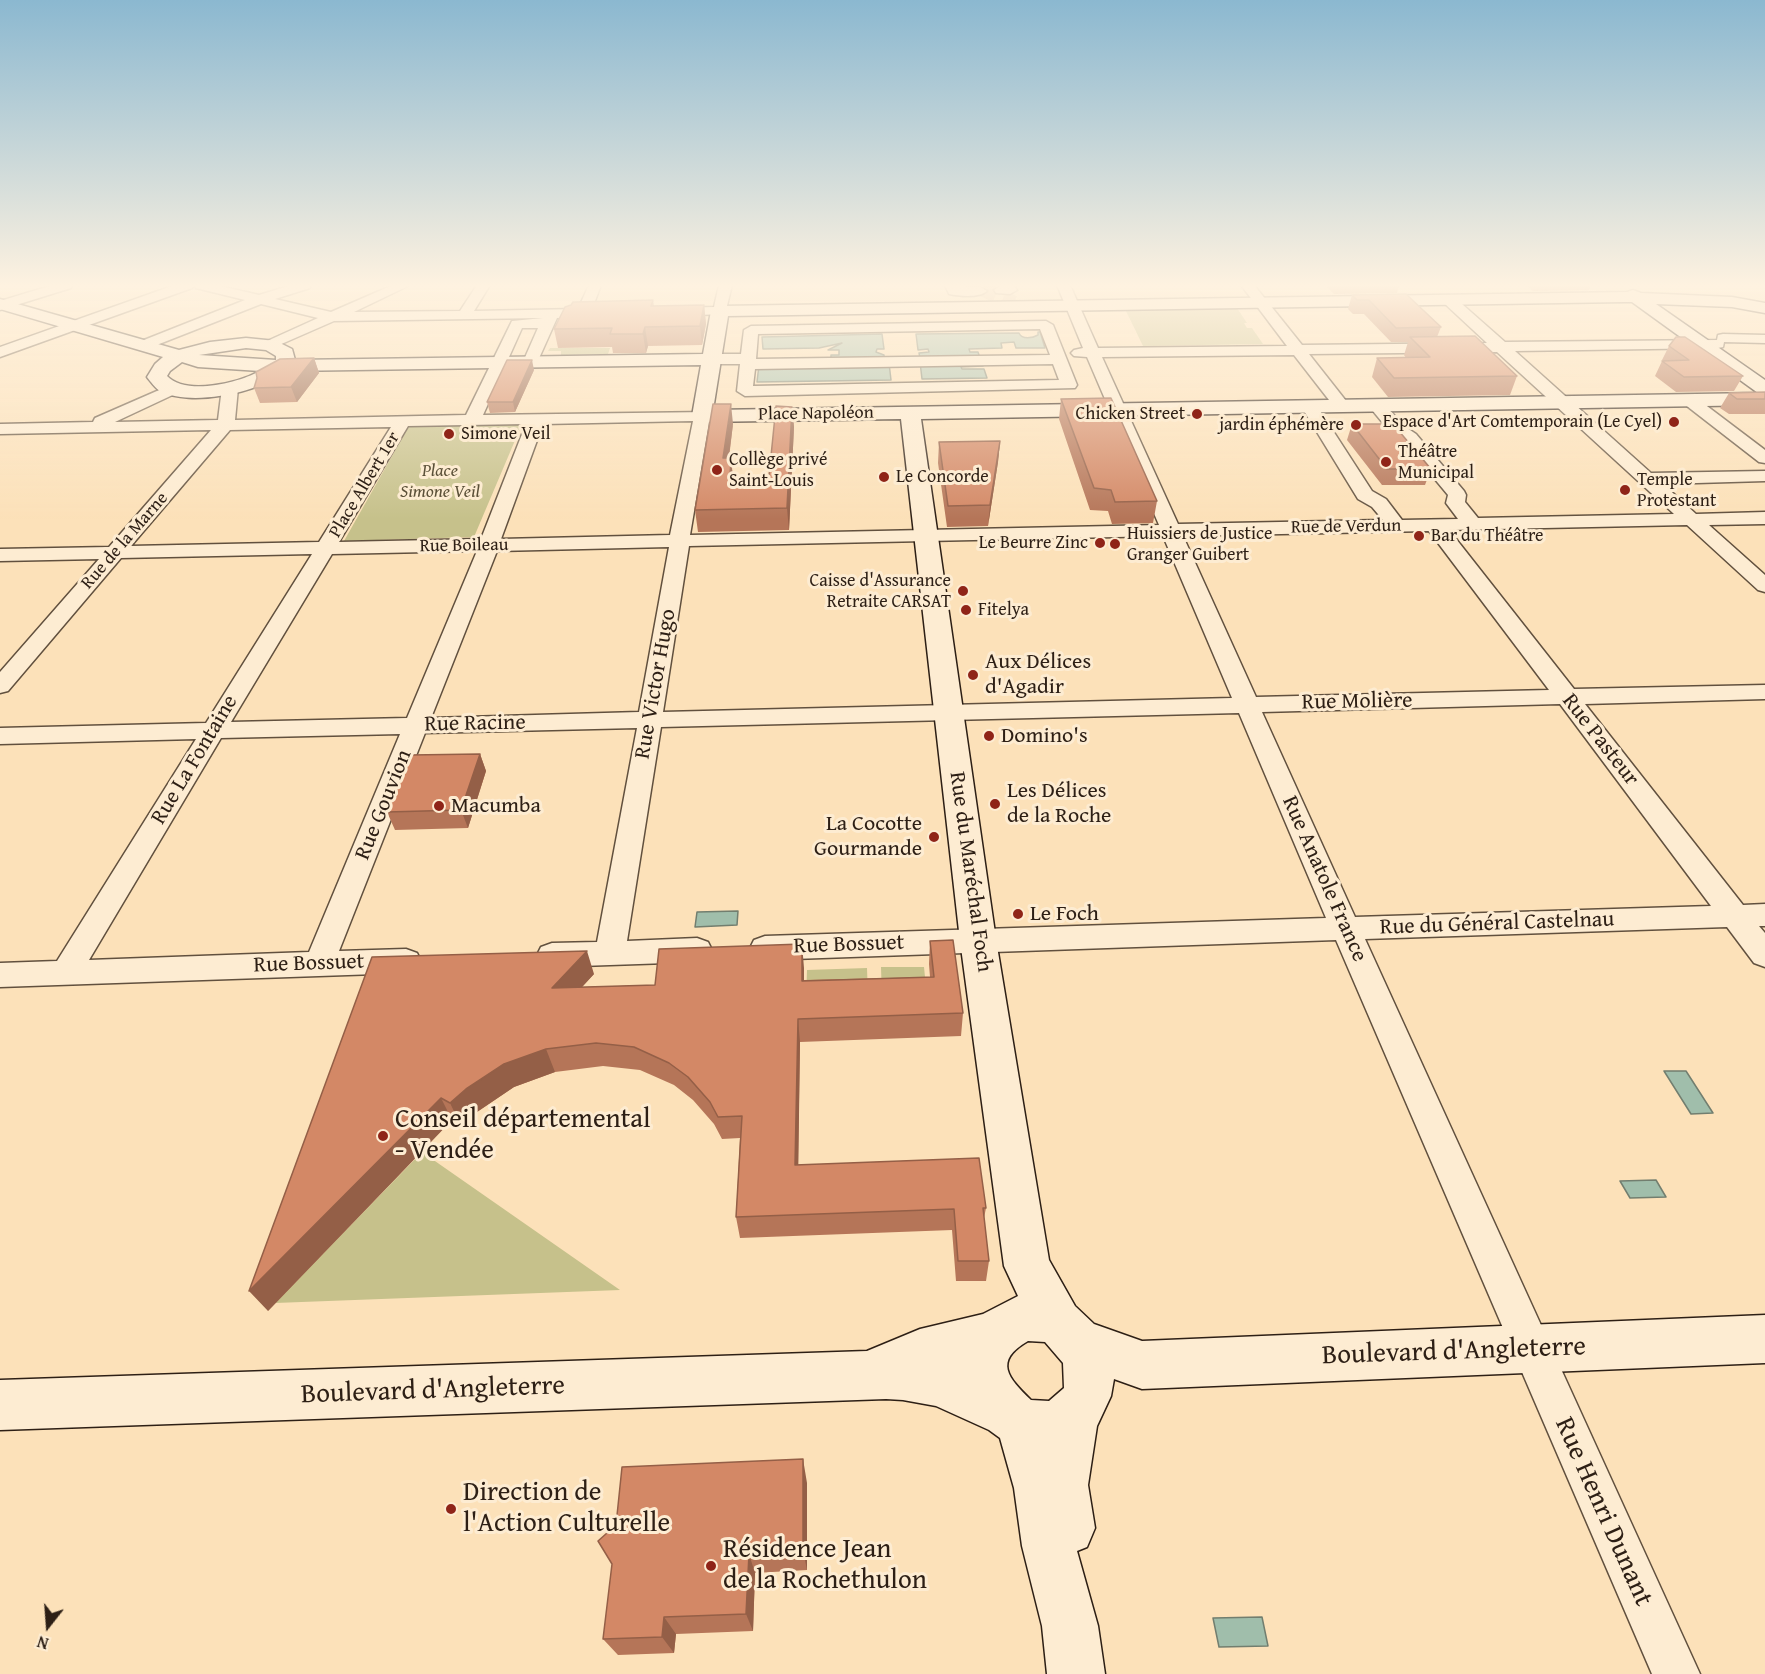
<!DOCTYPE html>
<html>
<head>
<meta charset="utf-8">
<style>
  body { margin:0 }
  #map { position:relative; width:1765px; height:1674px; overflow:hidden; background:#fce1b9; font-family:"Gentium Book Plus",serif }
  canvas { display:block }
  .north { position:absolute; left:18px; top:1596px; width:60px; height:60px; -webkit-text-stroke:4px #fdecd2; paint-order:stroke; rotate:197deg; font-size:16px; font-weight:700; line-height:24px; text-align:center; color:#2d1f15 }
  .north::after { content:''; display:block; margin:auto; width:21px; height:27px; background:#2d1f15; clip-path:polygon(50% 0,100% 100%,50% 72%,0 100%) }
</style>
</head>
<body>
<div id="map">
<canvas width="1765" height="1674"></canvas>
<div class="north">N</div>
</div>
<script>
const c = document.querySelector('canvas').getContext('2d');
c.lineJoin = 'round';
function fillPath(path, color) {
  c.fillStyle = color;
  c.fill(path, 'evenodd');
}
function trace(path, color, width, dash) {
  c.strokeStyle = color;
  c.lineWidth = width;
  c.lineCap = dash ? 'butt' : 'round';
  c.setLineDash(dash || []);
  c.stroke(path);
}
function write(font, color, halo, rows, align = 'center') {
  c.font = font + ' "Gentium Book Plus",serif';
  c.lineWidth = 6;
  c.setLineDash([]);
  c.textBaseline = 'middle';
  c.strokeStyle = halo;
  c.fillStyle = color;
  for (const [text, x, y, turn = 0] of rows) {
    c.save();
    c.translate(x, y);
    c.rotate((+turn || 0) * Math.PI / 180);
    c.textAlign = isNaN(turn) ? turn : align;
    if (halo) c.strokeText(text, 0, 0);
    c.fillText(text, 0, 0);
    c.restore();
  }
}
fillPath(new Path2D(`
  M1237 308 1247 323H1244L1247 328H1252L1263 344 1143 346 1125 309Z
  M550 348H610L608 354 561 355V351H548Z
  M522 424 474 537 344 541 409 426Z
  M881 967H924L927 997 882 999Z
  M867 968 868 998 806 1002 807 970Z
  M422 1152 620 1290 275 1303Z`), '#c6c18b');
const water = new Path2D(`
  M1038 332H1040L1045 348H1016L1014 342 1001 343 1002 348 969 349 970 352H978L980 358 920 359 919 353 929 352 928 349 918 350 916 334 1019 333C1022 340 1033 338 1038 335Z
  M882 334 884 349H877L876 352 884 355V358L831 359V355H839V350H828L842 343 819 348 763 349 762 337Z
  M981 361 983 366 961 367 962 369H984L987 378 922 379 920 362Z
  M889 363 891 380 757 382 759 365Z
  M738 911 737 925 695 927 697 912Z
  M1664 1071H1686L1713 1113 1691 1114Z
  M1656 1180 1666 1197 1630 1198 1620 1181Z
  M1262 1617 1268 1646 1219 1647 1213 1618Z`);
fillPath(water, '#a0beab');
trace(water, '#727e6f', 1.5);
trace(new Path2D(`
  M982 289 1014 303`), '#d3ba98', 15, [15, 8]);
const street = new Path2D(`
  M53 285H73L71 288 0 310V301Z
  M175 285H194L192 288 0 357V347Z
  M195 285H216L259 295 292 285H311L310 288 275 299 331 312 393 285H410L354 312 460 311 477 285H490L474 311 578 309 589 285H601L592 309 603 310 605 313 603 316 557 318 536 365 531 367 523 362 538 328H522L483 415 708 412 710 416 690 535 1159 525 1087 357 1074 356 1071 353 1074 350 1083 348 1057 285H1070L1098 348 1287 346 1241 285H1254L1302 345 1487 343 1444 303 1442 300 1449 296 1454 297 1505 342 1717 340 1718 335 1723 334 1765 335V343L1724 342 1723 347 1718 348 1515 351 1651 473 1765 471V481L1663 484 1696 514 1765 512V524L1709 525 1765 575V592L1758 590 1687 525 1449 530 1574 689 1765 685V699L1585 704 1743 905 1765 904V926H1759L1765 933V967L1754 963 1727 927 1365 939 1700 1674H1652L1336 940 765 960 754 956 750 948 754 940 765 936 1326 918 1239 713 661 727 627 941 697 938 708 942 712 950 708 958 697 962 552 967 541 963 537 955 541 947 552 943 597 942 637 728 425 733 339 951 406 949 417 953 421 961 417 969 406 973 0 987V963L57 961 196 739 0 744V728L206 723 312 554 121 558 8 691 0 693V672L99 559 0 561V549L109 547 211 430 0 434V424L93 422 95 418 173 384 179 386 181 389 179 392 115 422 218 420 222 388 230 383 238 388 235 420 466 415 512 321 543 318 334 321 270 349 263 345 265 342 318 318 261 304 149 348H139L137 345 139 342 245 300 196 288ZM1497 352 1674 514 1478 518 1465 502 1466 495 1464 491 1416 434 1404 426 1382 402 1376 400 1368 405 1392 434 1404 442 1448 495 1446 503 1458 519 1402 520 1386 499 1372 491 1315 403 1309 401 1301 406 1358 499 1372 507 1383 520 1178 524 1102 357 1294 355 1336 409 1342 411 1350 406 1309 354ZM693 421 670 535 501 539 543 424ZM526 424 481 539 339 542 408 426ZM391 427 319 542 131 546 230 430ZM1429 531 1549 690 1256 697 1183 536ZM1163 536 1232 698 663 712 689 546ZM669 547 639 712 431 718 497 551ZM477 551 407 718 231 722 332 554ZM1560 704 1711 906 1355 917 1262 712ZM400 734 309 952 89 960 221 738Z
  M719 285H732L725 314 670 316 663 312 670 308 714 307Z
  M945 285 980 287 987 291C979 298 960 296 949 294Z
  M1002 285H1014L1017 290 1010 294 996 293 994 290Z
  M1046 321 1053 325 1077 385 1075 388 745 396 737 391 740 364H712L704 359 712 354H741L744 330 751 326ZM1040 329 1050 355 756 359 758 334ZM1053 364 1059 380 753 386 755 369Z
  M1689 395 1695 397 1765 450V463L1759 462 1683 403 1681 400 1683 397Z`);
const secondary = new Path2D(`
  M1633 290 1641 293 1732 297 1765 303V313L1732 307 1656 304 1765 380V405L921 419 996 940 1049 1260 1075 1306 1094 1324 1142 1341 1765 1315V1363L1142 1389 1114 1379 1111 1396 1097 1426 1088 1485 1095 1528 1087 1547 1077 1551 1098 1626 1105 1674H1047L1042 1626 1022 1546 1014 1488 1000 1438 989 1430 936 1406 903 1400 886 1399 0 1430V1380L867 1351 920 1329 983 1314 1018 1296 1004 1266 960 940 901 419 702 422 695 420 692 416 701 365 286 371C260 393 190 407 160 391 155 388 151 382 147 377L155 364 163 357 0 309V299L179 350 210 342 246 338 276 341 292 349 295 360 703 354 711 311 714 307 720 306 1627 292ZM1624 302H1632L1758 393 713 410 728 316ZM246 348 266 350 276 356V360L199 355ZM182 362 198 367 260 371C238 383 186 396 167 376L170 371ZM1028 1341 1045 1342 1063 1363 1064 1388 1049 1401 1031 1400C1008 1378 993 1361 1028 1341Z`);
trace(street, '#61503e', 3);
trace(secondary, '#2d1f15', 3);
fillPath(street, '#fdecd2');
fillPath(secondary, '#fdecd2');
fillPath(new Path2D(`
  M1325 285H1399L1397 293 1334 294Z
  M1526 285H1591L1589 290 1533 291Z
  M1406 294 1441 327 1437 337 1517 376 1510 395 1388 397 1372 377 1377 358H1406L1404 355 1408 342H1391L1364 314H1353L1348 309 1352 295Z
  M653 300 654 306 704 305 706 324 702 345 648 346 646 353H613L612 347 558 348 554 329Z
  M1669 346 1743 376 1734 391 1676 392 1655 376 1662 361H1663L1662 360Z
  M314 358 319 373 297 402 260 403 254 388Z
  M534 370 515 412 490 413 487 402Z
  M1765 392V414H1729L1720 408 1729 393Z
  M1061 399 1157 501 1153 523 1112 524 1108 511 1090 510 1059 419Z
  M792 407 794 427 789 530 698 532 695 510 733 424 729 458H731L733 477 769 476Z
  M1352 424 1431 469 1425 485H1382L1347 440Z
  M1000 441 998 462 988 526 947 527 938 463 939 442Z
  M480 754 486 771 468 828 395 830 387 812Z
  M930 941 963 1013 961 1036 800 1042 798 1165 986 1208 984 1218 989 1261 986 1281H956L952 1230 740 1238 736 1217 740 1138 722 1139 714 1124 693 1100 674 1085 640 1070 603 1066 555 1072 514 1087 477 1112 461 1126 452 1120 268 1311 372 957 594 974 582 987 655 985 804 968V980L930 977 929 964Z
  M807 1483V1570L755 1573 753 1631 676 1634 674 1653 618 1655 603 1639Z`), '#b57558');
fillPath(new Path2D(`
  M704 305 706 324 702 345 700 326Z
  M645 327 648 346 646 353 643 334Z
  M314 358 319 373 297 402 291 387Z
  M532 360 534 370 515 412 513 402Z
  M731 404 733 424 726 479 723 458Z
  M792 407 794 427 789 530 787 508Z
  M1000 441 998 462 988 526 990 505Z
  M731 458 733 480 730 477Z
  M480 754 486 771 468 828 461 810Z
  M802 944 804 968V1004L802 981Z
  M587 951 594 974 560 1011 552 988Z
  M798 1019 800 1042 798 1187 795 1165Z
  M546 1049 555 1072 514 1087 477 1112 461 1126 450 1103 466 1089 504 1064Z
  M441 1098 452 1120 268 1311 249 1291Z
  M803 1459 807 1483V1570L803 1550Z
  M749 1554 755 1573 753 1631 746 1614Z
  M664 1617 676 1634 674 1653 662 1637Z`), '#945f47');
const building = new Path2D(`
  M1406 294 1441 327 1396 328 1369 300H1357L1352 295Z
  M653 300 651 306 704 305 700 326 645 327 643 334H610L612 328 554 329 565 307 571 305 573 302Z
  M1475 336 1517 376 1394 378 1377 358 1430 357 1410 337Z
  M1676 337H1685L1743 376 1684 377 1662 361 1689 360 1669 346Z
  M314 358 291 387 254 388 257 378 256 372 280 359Z
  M507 360H532L513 402H487Z
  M1765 392V399H1737L1729 393Z
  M1111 398 1157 501 1115 502 1111 490 1094 488 1061 399Z
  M713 404H731L723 458H731L730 477 769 476 776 406 792 407 787 508 695 510Z
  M1352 424H1393L1431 469H1387Z
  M1000 441 990 505 948 506 939 442Z
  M480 754 461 810 387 812 410 755Z
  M953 940 963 1013 798 1019 795 1165 979 1158 986 1208H983L989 1261H958L954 1209 736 1217 742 1116 718 1117 710 1102 688 1077 669 1063 634 1047 596 1043 546 1049 504 1064 466 1089 450 1103 441 1098 249 1291 372 957 587 951 552 988 655 985 659 949 802 944V981L934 977 930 941Z
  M803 1459V1550L749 1554 746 1614 664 1617 662 1637 603 1639 612 1564 598 1541 616 1525 622 1467Z`);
fillPath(building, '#d38866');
trace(building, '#945f47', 1.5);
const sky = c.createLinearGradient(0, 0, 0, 519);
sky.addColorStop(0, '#8bb8d0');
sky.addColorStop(0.55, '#fef2e0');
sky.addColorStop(1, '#fef2e000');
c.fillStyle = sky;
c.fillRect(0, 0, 1765, 519);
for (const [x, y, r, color] of [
  [1197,414,6,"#8f2418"],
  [1674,422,6,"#8f2418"],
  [1356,425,6,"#8f2418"],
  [449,434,6,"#8f2418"],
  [1386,462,6,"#8f2418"],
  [717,470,6,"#8f2418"],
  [884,477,6,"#8f2418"],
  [1625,490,6,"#8f2418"],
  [1419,536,6,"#8f2418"],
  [1100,543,6,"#8f2418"],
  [1115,544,6,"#8f2418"],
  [963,591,6,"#8f2418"],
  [966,610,6,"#8f2418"],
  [973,675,6,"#8f2418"],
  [989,736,6,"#8f2418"],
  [995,804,6,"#8f2418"],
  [439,806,6,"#8f2418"],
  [934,837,6,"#8f2418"],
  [1018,914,6,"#8f2418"],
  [383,1136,6,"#8f2418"],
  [451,1509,6,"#8f2418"],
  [711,1566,6,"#8f2418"]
]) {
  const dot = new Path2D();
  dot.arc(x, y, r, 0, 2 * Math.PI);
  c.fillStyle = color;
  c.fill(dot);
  trace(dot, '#fdecd2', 2);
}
write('18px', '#2d1f15', '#fdecd2', [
  ["Place Napoléon",816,414,-1],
  ["Place Albert 1er",365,485,-59],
  ["Rue de Verdun",1346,527,-1],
  ["Rue de la Marne",125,541,-49],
  ["Rue Boileau",464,546,-1]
]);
write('18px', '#2d1f15', '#fdecd2', [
  ["Chicken Street",1185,414,"right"],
  ["Espace d'Art Comtemporain (Le Cyel)",1662,422,"right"],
  ["jardin éphémère",1344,425,"right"],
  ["Simone Veil",461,434],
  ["Théâtre",1398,452],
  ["Municipal",1398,473],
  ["Collège privé",729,460],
  ["Saint-Louis",729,481],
  ["Le Concorde",896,477],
  ["Temple",1637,480],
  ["Protestant",1637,501],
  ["Huissiers de Justice",1127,534],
  ["Granger Guibert",1127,555],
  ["Bar du Théâtre",1431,536],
  ["Le Beurre Zinc",1088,543,"right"],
  ["Caisse d'Assurance",951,581,"right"],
  ["Retraite CARSAT",951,602,"right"],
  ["Fitelya",978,610]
], 'left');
write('italic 18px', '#5b5038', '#fdecd2', [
  ["Place",440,471],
  ["Simone Veil",440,492]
]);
write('22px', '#2d1f15', '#fdecd2', [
  ["Aux Délices",985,662],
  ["d'Agadir",985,687],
  ["Domino's",1001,736],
  ["Les Délices",1007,791],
  ["de la Roche",1007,816],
  ["Macumba",451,806],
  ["La Cocotte",922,824,"right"],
  ["Gourmande",922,849,"right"],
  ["Le Foch",1030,914]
], 'left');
write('22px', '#2d1f15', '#fdecd2', [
  ["Rue Victor Hugo",656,684,-80],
  ["Rue Molière",1357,702,-1],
  ["Rue Racine",475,724,-1],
  ["Rue Pasteur",1600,740,52],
  ["Rue La Fontaine",195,760,-59],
  ["Rue Gouvion",384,805,-68],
  ["Rue du Maréchal Foch",970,872,82],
  ["Rue Anatole France",1324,879,66],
  ["Rue du Général Castelnau",1497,924,-2],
  ["Rue Bossuet",849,945,-2],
  ["Rue Bossuet",309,964,-2]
]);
write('27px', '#2d1f15', '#fdecd2', [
  ["Conseil départemental",395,1120],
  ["- Vendée",395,1151],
  ["Direction de",463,1493],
  ["l'Action Culturelle",463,1524],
  ["Résidence Jean",723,1550],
  ["de la Rochethulon",723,1581]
], 'left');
write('27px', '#2d1f15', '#fdecd2', [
  ["Boulevard d'Angleterre",1454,1352,-2],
  ["Boulevard d'Angleterre",433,1391,-2],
  ["Rue Henri Dunant",1603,1512,66]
]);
</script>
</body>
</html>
